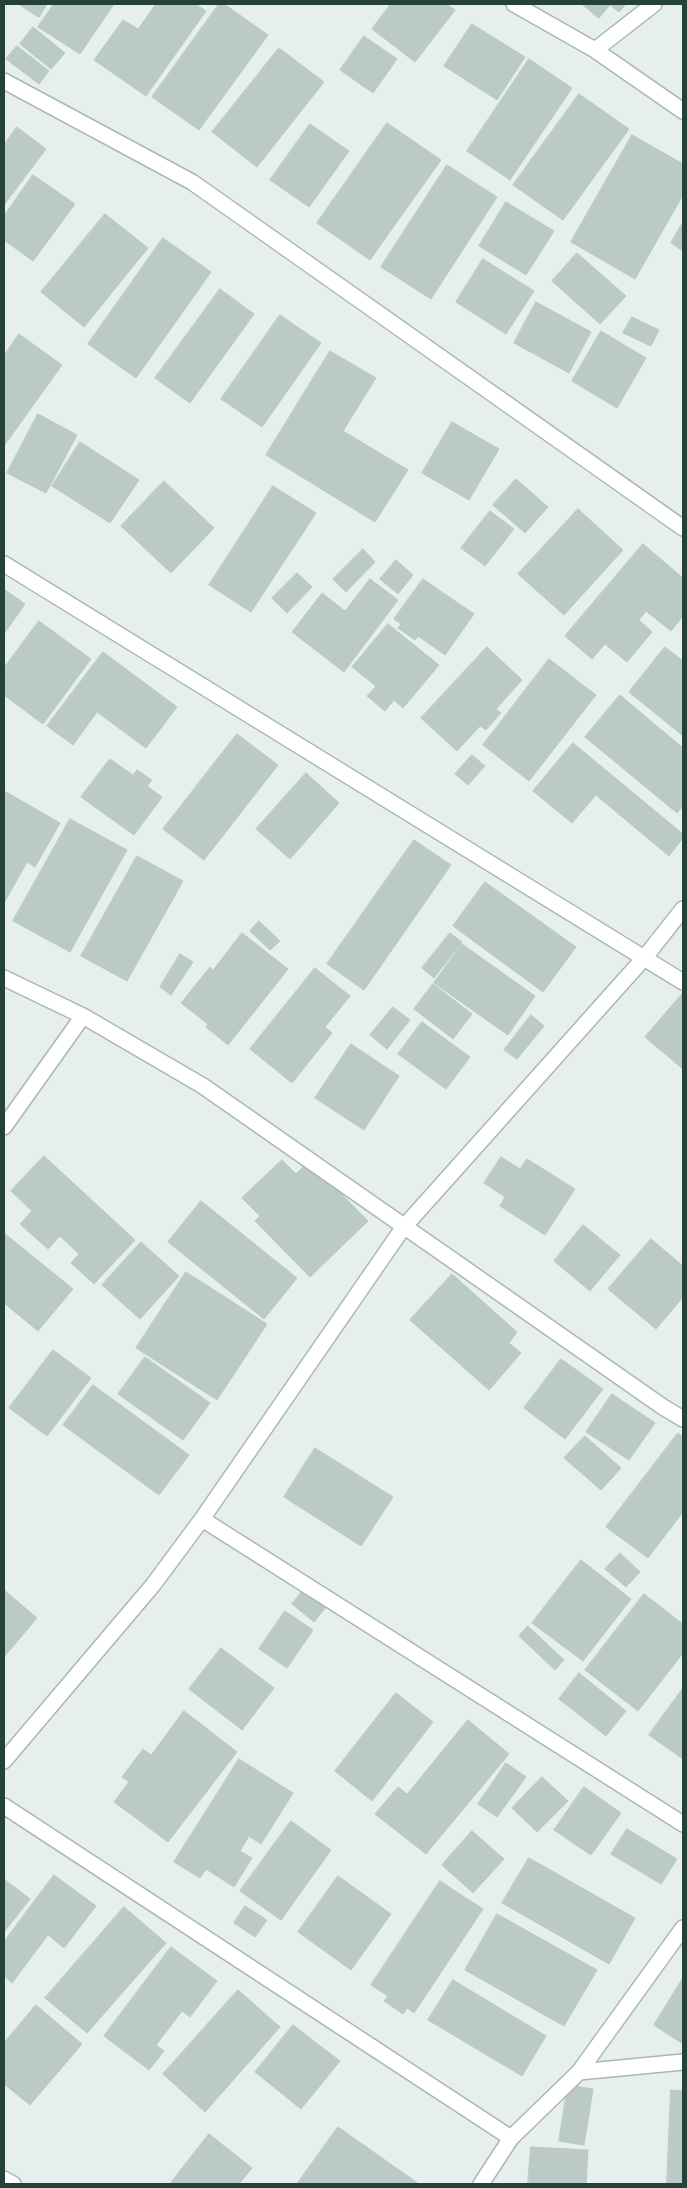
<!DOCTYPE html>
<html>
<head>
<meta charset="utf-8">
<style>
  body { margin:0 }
  #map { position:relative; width:687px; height:2188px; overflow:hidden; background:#e6efeb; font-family:Helvetica,sans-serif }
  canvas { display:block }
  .frame { position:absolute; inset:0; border:5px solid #24423a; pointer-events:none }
</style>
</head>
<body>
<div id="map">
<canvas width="687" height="2188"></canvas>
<div class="frame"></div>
</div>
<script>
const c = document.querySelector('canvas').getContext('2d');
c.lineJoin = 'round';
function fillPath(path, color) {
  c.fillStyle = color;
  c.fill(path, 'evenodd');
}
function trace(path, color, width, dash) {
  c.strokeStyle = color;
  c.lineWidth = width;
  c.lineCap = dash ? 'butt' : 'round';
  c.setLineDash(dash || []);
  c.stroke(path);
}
const building = new Path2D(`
  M19 4H47L39 17Z
  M54 4H114L80 54 38 27Z
  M156 4H195L206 11 146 96 94 60 123 20 138 29Z
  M219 4H224L268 35 199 130 152 97Z
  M391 4H447L455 10 415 62 372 29Z
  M582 4H626L619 12 610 5 599 18Z
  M472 24 525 57 497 100 444 66Z
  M33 27 65 53 51 69 20 44Z
  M364 36 397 59 373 93 340 70Z
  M17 46 49 71 39 84 6 59Z
  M279 48 324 82 257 167 212 132Z
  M529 59 572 88 510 180 467 151Z
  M579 94 629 129 563 220 513 185Z
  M387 123 441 160 370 260 317 223Z
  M310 124 349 151 309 207 270 180Z
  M17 127 46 149 4 205V145Z
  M632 135 683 164V195L635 279 571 242Z
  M447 165 497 197 431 299 381 267Z
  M33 175 75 204 33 261 4 240V216Z
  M506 202 554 231 526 275 479 246Z
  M105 214 148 248 84 327 41 292Z
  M683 222V251L671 243Z
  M163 238 211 272 136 378 88 344Z
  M577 253 626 296 600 324 552 281Z
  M483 259 534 291 506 334 456 302Z
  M220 289 254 314 190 403 155 378Z
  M536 302 591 332 569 373 514 343Z
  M280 315 321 343 262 427 221 399Z
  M632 317 659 330 651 346 623 333Z
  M601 331 646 358 617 408 572 381Z
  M19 334 62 365 4 446V356Z
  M330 351 376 378 343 431 408 470 375 522 266 455Z
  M38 414 77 435 46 493 7 473Z
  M452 422 499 449 469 500 422 473Z
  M80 442 139 480 110 523 52 486Z
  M516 479 548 507 525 533 493 505Z
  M164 481 214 528 171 573 121 526Z
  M273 486 316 513 251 612 209 585Z
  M578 509 623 550 564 615 518 574Z
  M490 511 514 529 485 566 461 548Z
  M643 544 683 578 681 592 683 594V616L671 631 646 611 639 620 652 632 627 662 605 644 592 659 565 636Z
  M363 549 375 562 346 592 333 579Z
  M396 560 413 575 398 594 380 579Z
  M297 573 312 587 287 613 272 598Z
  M370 579 398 600 344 672 292 632 322 593 345 611Z
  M423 579 474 614 445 655 418 636 415 640 398 628 401 624 394 619Z
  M4 589 25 604 4 634Z
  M39 621 91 659 43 724 4 695V668Z
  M388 624 439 665 403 708 394 700 385 711 367 696 376 686 352 667Z
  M487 647 522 680 496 709 501 713 486 730 480 726 457 751 421 718Z
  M665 647 683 661V736L629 692Z
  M103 652 177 707 146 748 97 712 73 745 47 726Z
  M549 659 596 695 529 781 483 745Z
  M620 695 683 748V806L677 813 585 737Z
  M237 734 278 765 204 860 163 829Z
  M573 743 683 834V838L669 856 596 795 572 823 533 791Z
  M472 755 485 766 468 785 455 774Z
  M110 759 133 775 137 770 152 780 147 786 162 797 134 835 81 797Z
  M306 773 339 803 290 859 256 829Z
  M6 792 60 823 35 867 27 862 4 903V797Z
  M70 819 127 850 70 952 13 921Z
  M414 840 451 865 364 990 327 964Z
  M137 856 183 881 127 981 81 956Z
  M485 882 576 947 543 992 453 926Z
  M259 921 280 941 270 950 250 931Z
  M242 933 288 969 228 1045 206 1027 208 1024 181 1003 210 967 213 970Z
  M450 933 462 942 434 978 422 968Z
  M462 944 535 996 508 1035 434 983Z
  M180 954 193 962 171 995 160 987Z
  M315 968 350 996 325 1027 332 1033 292 1083 250 1049Z
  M433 984 472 1014 453 1039 414 1009Z
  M683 993V1069L645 1037Z
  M393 1007 410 1020 387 1049 370 1035Z
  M531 1015 544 1026 517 1059 504 1050Z
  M422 1022 470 1057 446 1089 398 1054Z
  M351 1044 399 1076 364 1130 315 1098Z
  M44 1156 135 1240 94 1284 71 1263 79 1254 60 1236 48 1249 20 1224 32 1211 11 1191Z
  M501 1157 520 1169 527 1159 575 1189 545 1235 500 1206 505 1197 484 1183Z
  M282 1160 296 1174 309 1161 368 1221 310 1277 255 1221 260 1216 242 1198Z
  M201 1201 297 1278 264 1319 168 1242Z
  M583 1225 620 1255 590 1291 554 1261Z
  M4 1233 73 1289 38 1331 4 1303Z
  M651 1239 683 1266V1297L656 1329 608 1289Z
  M141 1242 179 1276 140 1319 102 1285Z
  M186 1272 267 1324 217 1400 136 1348ZM188 1310 200 1319 186 1339 174 1331Z
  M452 1274 517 1332 509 1343 521 1353 489 1390 410 1320Z
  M188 1310 200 1319 186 1339 174 1331Z
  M53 1350 91 1378 47 1436 9 1408Z
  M145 1357 210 1403 183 1440 118 1394Z
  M561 1359 603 1389 565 1439 524 1408Z
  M93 1385 189 1455 159 1495 63 1425Z
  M612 1394 655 1423 629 1460 586 1432Z
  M678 1433 683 1437V1512L648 1558 606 1527Z
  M585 1436 621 1468 601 1490 564 1458Z
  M315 1448 393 1497 361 1546 284 1497Z
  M620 1553 640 1572 626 1587 605 1569Z
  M581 1560 631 1599 583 1661 532 1623Z
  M304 1589 326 1607 314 1622 292 1604Z
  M4 1590 37 1618 4 1657Z
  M644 1594 683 1624V1653L638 1711 585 1670Z
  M285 1611 313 1630 287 1668 259 1649Z
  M528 1626 564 1660 555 1670 519 1636Z
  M221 1648 274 1688 242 1730 189 1689Z
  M579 1673 626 1711 606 1736 559 1699Z
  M683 1688V1759L649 1735Z
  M396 1693 433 1722 372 1801 335 1771Z
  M184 1711 237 1752 168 1842 114 1802 129 1782 122 1777 143 1749 151 1755Z
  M468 1720 509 1754 426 1854 375 1814 398 1787 407 1794Z
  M239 1759 293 1793 261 1844 249 1836 240 1851 252 1858 234 1887 206 1869 200 1878 174 1862Z
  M506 1763 526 1777 497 1817 478 1804Z
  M542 1777 568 1801 537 1832 512 1808Z
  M584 1787 621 1813 591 1855 554 1830Z
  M291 1821 331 1850 281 1920 240 1891Z
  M627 1829 677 1859 661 1884 611 1854Z
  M472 1831 504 1859 473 1893 442 1865Z
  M529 1858 635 1918 609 1964 502 1903Z
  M54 1875 96 1906 64 1948 48 1935 12 1983 4 1976V1942Z
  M338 1876 391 1914 351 1970 298 1932Z
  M4 1879 30 1899 4 1932Z
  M440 1881 483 1909 414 2013 407 2008 403 2014 384 2001 388 1996 371 1985Z
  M245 1906 267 1920 255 1937 234 1923Z
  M124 1907 166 1943 87 2033 45 1998Z
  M497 1914 597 1970 564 2026 465 1970Z
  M171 1947 217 1981 190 2017 182 2011 156 2045 164 2051 149 2070 104 2036Z
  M683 1978V2044L654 2025Z
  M453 1980 546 2036 522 2076 428 2020Z
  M238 1990 280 2027 205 2112 163 2074Z
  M36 2005 82 2044 30 2105 4 2084V2043Z
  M293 2025 340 2061 301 2109 255 2072Z
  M568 2085 593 2089 584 2145 559 2141Z
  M671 2090 683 2091V2184H667Z
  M338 2127 419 2184H297Z
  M209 2134 252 2168 239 2184H170Z
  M531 2147 588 2150 586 2184H528Z`);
fillPath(building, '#bbcac4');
trace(building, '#b8c9c2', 1);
const street = new Path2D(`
  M514 4 595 50 683 111
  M595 50 654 4
  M4 81 192 182 683 528
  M4 564 683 982
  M4 978 83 1016 203 1086 663 1407 683 1419
  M4 1127 83 1016
  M202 1519 683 1824
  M4 1761 153 1585 202 1519 403 1228 645 957 683 909
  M4 1806 511 2138
  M579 2072 683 2062
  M4 2179 13 2184
  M481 2184 511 2138 579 2072 683 1928`);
trace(street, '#a8b8b2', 18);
trace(street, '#fff', 15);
</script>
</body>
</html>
